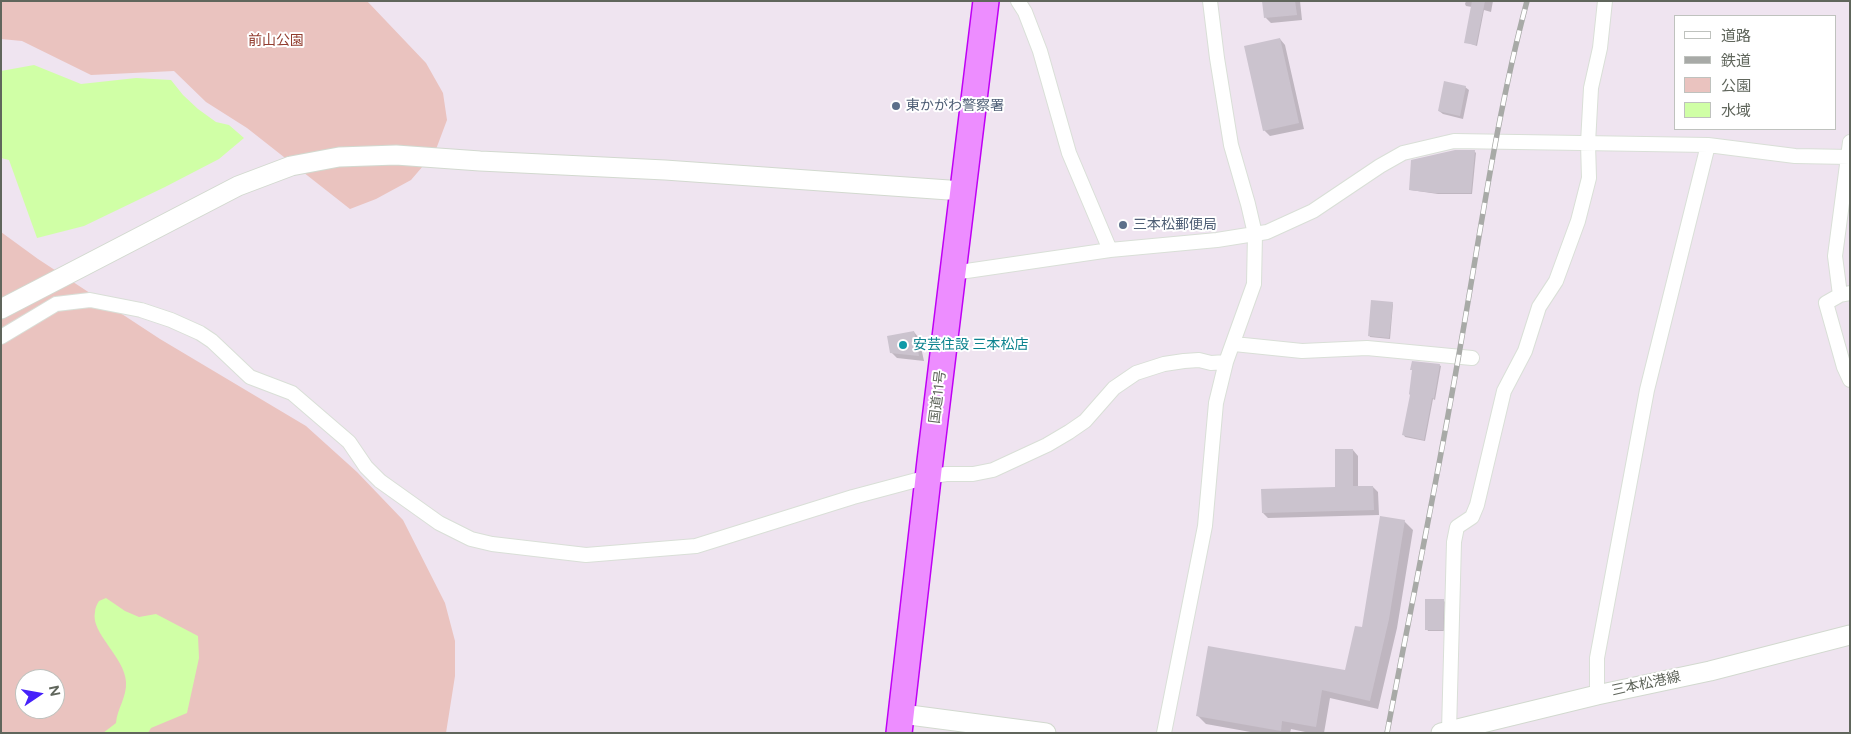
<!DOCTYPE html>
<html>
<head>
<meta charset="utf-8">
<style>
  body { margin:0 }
  #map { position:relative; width:1851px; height:734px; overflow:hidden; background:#efe4f0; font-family:Figtree,"Noto Sans JP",sans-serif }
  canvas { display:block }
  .frame { position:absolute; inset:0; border:2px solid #60665c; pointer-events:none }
  .legend { position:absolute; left:1674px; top:15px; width:162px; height:115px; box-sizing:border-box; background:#fff; border:1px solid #bfc2be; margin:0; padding:6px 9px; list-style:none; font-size:15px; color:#60665c }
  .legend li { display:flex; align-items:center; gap:10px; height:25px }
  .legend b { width:25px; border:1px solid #bfc2be }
  .north { position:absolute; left:15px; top:669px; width:50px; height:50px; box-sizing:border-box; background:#fff; border:1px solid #bfc2be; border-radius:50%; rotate:78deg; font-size:14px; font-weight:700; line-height:20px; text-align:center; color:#60665c }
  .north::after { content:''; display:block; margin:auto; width:18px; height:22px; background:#4621fa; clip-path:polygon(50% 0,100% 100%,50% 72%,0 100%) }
</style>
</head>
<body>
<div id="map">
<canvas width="1851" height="734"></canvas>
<div class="frame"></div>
<ul class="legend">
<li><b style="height:6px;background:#fff"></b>道路</li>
<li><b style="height:6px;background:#a8aaa7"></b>鉄道</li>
<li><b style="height:14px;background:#eac3bf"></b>公園</li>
<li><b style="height:14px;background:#d0ffa6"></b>水域</li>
</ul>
<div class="north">N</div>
</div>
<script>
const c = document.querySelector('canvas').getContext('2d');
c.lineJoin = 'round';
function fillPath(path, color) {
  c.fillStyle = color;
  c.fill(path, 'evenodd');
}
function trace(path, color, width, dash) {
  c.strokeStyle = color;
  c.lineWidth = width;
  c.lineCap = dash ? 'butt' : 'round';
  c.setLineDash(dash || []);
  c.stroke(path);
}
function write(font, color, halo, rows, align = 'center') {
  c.font = font + ' Figtree,"Noto Sans JP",sans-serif';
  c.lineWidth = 4;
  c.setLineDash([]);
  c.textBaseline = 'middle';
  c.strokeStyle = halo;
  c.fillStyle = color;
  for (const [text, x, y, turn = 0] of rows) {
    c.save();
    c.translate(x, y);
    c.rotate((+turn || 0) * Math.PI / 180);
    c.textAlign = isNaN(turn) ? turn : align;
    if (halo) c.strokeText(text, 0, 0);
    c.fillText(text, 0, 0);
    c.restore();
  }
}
fillPath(new Path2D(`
  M1 1H367L426 63 443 93 447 120 435 152 411 180 376 199 350 209 247 128 206 102 174 71 91 75 22 41 1 39Z
  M1 232 38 259 160 339 306 426 357 472 403 520 445 603 455 641V676L446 733H1ZM25 679H55V709H25Z`), '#eac3bf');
fillPath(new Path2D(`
  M34 65 81 84 136 78 171 80 183 95 198 109 216 122 229 125 244 138 219 159 165 187 84 226 37 238 9 160 1 158V71Z
  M106 598 125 611 139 617 156 614 198 636 199 658 187 713 151 728 148 733H103L116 723C117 709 127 697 126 682 125 657 90 633 95 612 95 608 97 604 99 601Z`), '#d0ffa6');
fillPath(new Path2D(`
  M1264 1H1300L1302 20 1271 23 1266 18Z
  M1466 1H1493L1491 12 1484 10 1477 46 1465 42 1472 7 1466 6 1465 4Z
  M1280 39 1285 45 1304 129 1270 136 1264 130Z
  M1465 87 1469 90 1463 119 1443 114 1439 111Z
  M1474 151 1476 153 1472 194H1438L1410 190Z
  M1392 303 1393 304 1390 339 1370 337 1369 335Z
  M914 332 919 338 924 361 897 358 891 352Z
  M1439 365 1441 366 1435 400 1433 399 1425 441 1405 437 1404 435 1412 396Z
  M1353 450 1358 456V487H1373L1378 492 1379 515 1268 518 1263 513 1336 488Z
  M1404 521 1413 530 1397 628 1378 709 1330 698 1324 733H1310L1291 729 1290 733H1256L1206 724 1197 715 1346 671Z
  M1443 600 1445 602 1444 631H1428L1427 629Z`), '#0003');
fillPath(new Path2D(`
  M1262 1H1295L1297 15 1264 18Z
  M1472 1H1485L1476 45 1464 43Z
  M1280 38 1299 123 1263 131 1244 46Z
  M1444 81 1466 86 1460 116 1438 111Z
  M1455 150H1475L1471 193H1435L1409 190 1411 160Z
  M1371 300 1393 302 1389 338 1368 336Z
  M914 331 919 356 890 353 887 336Z
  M1412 361 1440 364 1434 399 1432 398 1424 440 1402 435 1410 395 1409 394 1412 370H1410Z
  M1335 449H1353V486H1373L1374 510 1262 513 1261 489 1335 487Z
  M1380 516 1405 520 1389 619 1370 701 1322 690 1316 727 1282 721 1281 731 1196 716 1208 646 1345 670 1355 626 1362 627Z
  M1425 599H1444L1443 630H1425Z`), '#cbc3ce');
const street = new Path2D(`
  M1018 1 1025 12 1040 51 1069 153 1110 250
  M1850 142 1835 256 1840 295 1850 293
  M953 273 1110 250 1217 240 1267 232 1313 211 1380 166 1403 153 1454 141 1708 145 1795 156 1850 157
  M1840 295 1826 303 1844 367 1850 380
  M1 337 56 304 90 300 141 310 171 320 200 333 212 341 250 377 292 393 349 442 366 467 380 481 439 523 471 539 492 544 586 555 696 546 853 497 928 477 946 474H973L993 470 1047 445 1069 432 1085 421 1114 388 1136 373 1164 364 1184 361 1199 360 1211 363 1226 362
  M1234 344 1302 351 1367 348 1472 358
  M1597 695V658L1647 390 1708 145
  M1449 731 1454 542 1457 527 1472 517 1477 505 1504 391 1525 351 1539 307 1556 281 1578 221 1589 178 1588 143 1591 88 1600 48 1605 1
  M1164 733 1205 526 1216 403 1226 362 1254 284 1255 234 1248 204 1231 145 1217 58 1210 1`);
const secondary = new Path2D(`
  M1 309 238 186 291 166 339 157 396 155 480 161 665 170 963 191
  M902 714 1046 733
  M1441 733 1597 695 1710 671 1850 635`);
const highway = new Path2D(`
  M899 733 930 461 986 1`);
trace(street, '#d9dfd7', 16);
trace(secondary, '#d2d9cf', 21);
trace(highway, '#bf00f5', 28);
trace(street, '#fff', 14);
trace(secondary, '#fff', 19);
trace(highway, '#ed8dff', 25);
const rail = new Path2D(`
  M1387 733C1411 607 1437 481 1459 354 1480 236 1496 117 1527 1`);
trace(rail, '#a8aaa7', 5.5);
trace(rail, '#fff', 4, [11]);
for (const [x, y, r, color] of [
  [896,106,5,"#5c6f8a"],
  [1123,225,5,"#5c6f8a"],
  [903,345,5,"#0f9aa8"]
]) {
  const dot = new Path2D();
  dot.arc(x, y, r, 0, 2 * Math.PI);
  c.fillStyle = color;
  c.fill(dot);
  trace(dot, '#fff', 2);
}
write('14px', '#923d2f', '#fff', [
  ["前山公園",276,41]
]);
write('14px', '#4e5e75', '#fff', [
  ["東かがわ警察署",906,106],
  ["三本松郵便局",1133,225]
], 'left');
write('14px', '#0d838f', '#fff', [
  ["安芸住設 三本松店",913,345]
], 'left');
write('14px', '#60665c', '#fff', [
  ["国道11号",938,397,-83],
  ["三本松港線",1646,684,-12]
]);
</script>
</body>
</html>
